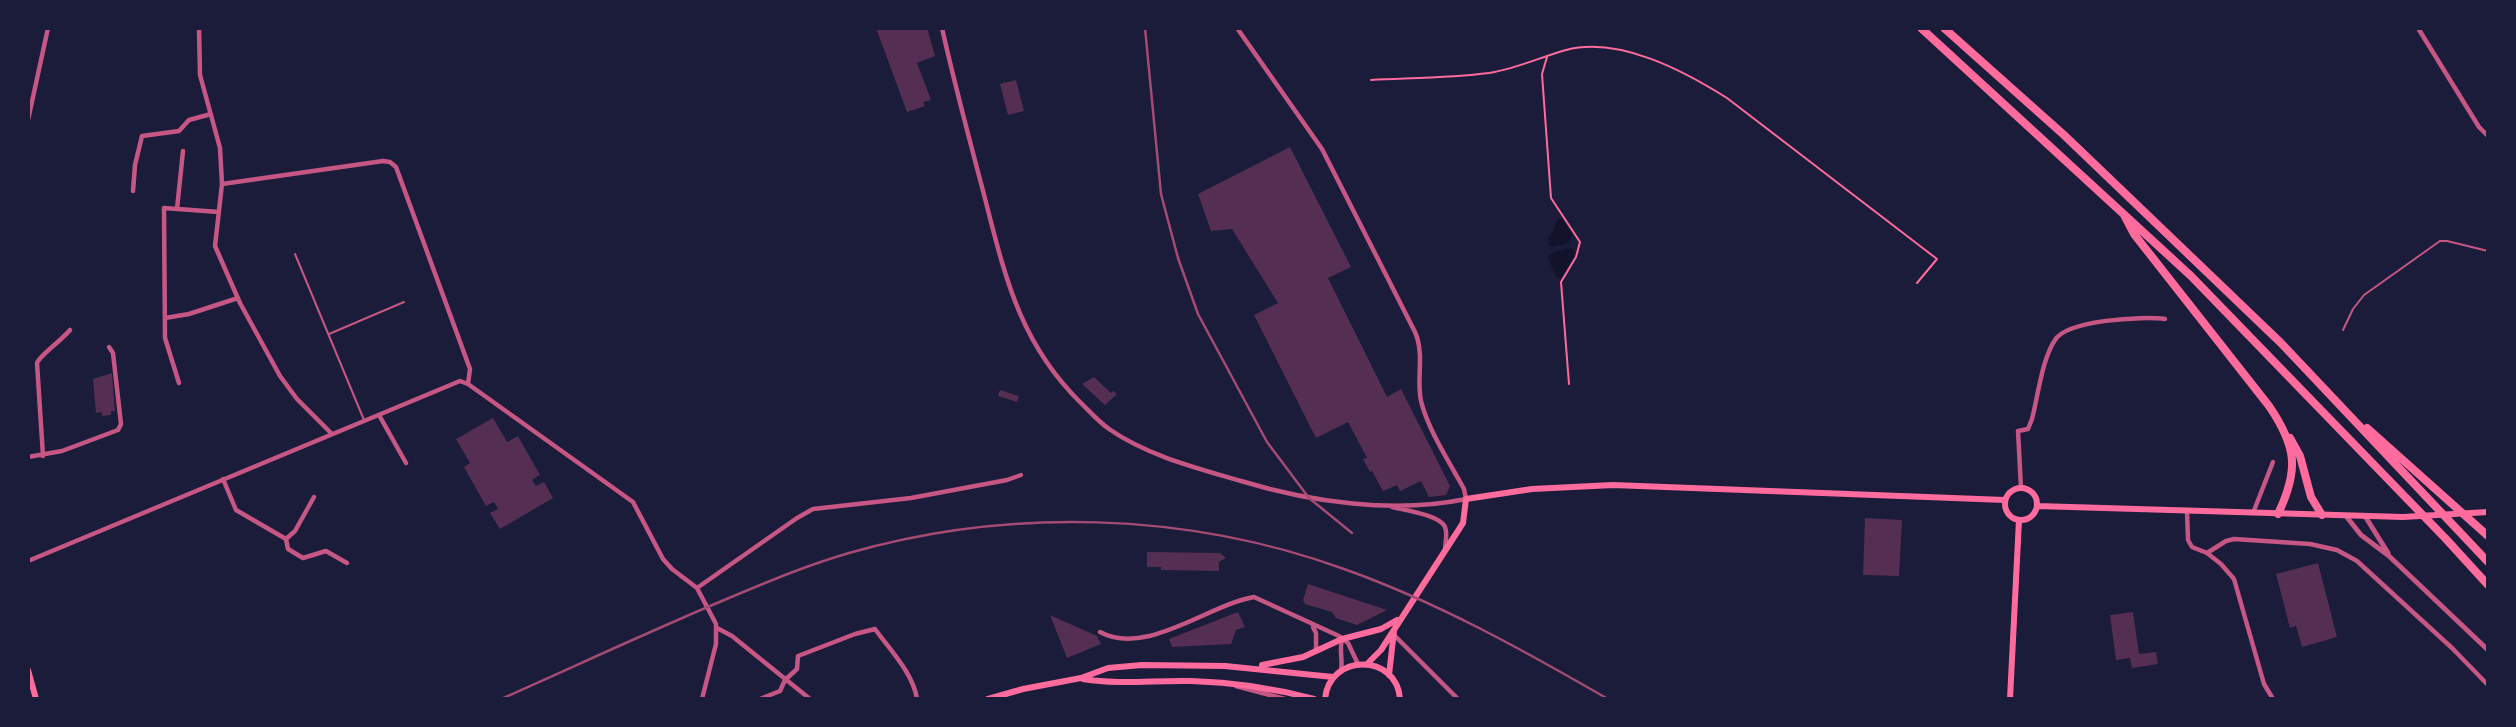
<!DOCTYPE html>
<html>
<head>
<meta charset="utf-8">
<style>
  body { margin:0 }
  #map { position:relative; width:2516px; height:727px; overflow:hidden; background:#1b1b3a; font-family:"Exo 2",sans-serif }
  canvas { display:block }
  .frame { position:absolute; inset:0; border:30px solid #1b1b3a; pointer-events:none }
</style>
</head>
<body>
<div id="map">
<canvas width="2516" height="727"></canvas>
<div class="frame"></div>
</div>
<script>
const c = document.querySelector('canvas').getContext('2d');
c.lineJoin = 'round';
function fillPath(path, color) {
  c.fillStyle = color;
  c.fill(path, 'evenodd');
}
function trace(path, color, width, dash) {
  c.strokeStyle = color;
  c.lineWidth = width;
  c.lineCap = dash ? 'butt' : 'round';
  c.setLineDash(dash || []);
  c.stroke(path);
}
fillPath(new Path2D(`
  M1558 218 1562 219 1571 231 1572 237 1567 244 1552 247 1549 245 1548 238 1554 230Z
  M1571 248 1574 250 1575 255 1561 278H1557C1550 256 1536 255 1571 248Z`), '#12122b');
fillPath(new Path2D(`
  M876 28H927L935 56 917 63 931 100 923 102 925 106 907 112Z
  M1016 80 1024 111 1008 115 1000 84Z
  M1290 147 1351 267 1328 278 1387 397 1401 389 1450 486 1446 495 1429 497 1421 481 1400 491 1397 485 1383 491 1372 471 1370 472 1363 459 1367 458 1348 422 1316 438 1254 315 1278 303 1232 229 1211 231 1198 194Z
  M112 373 115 411H111V415L102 416V412L96 413 93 379Z
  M1094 377 1111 393 1113 391 1117 394 1105 405 1082 384Z
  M1000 390 1019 396 1017 402 998 396Z
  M493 418 507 442 518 436 540 475 532 480 536 486 544 482 553 498 500 529 490 513 498 509 494 502 486 506 464 467 470 463 456 439Z
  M1865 518 1902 520 1899 576 1863 575Z
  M1147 552 1220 553 1226 558 1219 562V571L1161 570V567H1147Z
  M2318 563 2337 637 2302 647 2296 626 2290 628 2276 574Z
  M1308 584 1387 610 1357 625 1336 618 1332 612 1305 604 1303 600Z
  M1238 612 1245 627 1236 630 1231 644 1172 647 1169 639Z
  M2133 612 2139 654 2156 652 2158 664 2132 668 2130 658 2116 660 2110 615Z
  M1050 615 1097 636 1101 644 1067 658Z`), '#542f53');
trace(new Path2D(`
  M1547 57 1542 74 1551 198 1580 242 1576 257 1561 282 1569 384
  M1371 80C1410 78 1450 78 1489 73 1515 69 1541 57 1566 50 1619 36 1684 71 1727 98L1937 259 1917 283`), '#ff6b9d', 2);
trace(new Path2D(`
  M295 254 364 420
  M2343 330 2353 309 2364 295 2440 241H2447L2488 251
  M329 334 404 302`), '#c65784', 2);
trace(new Path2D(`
  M199 28 200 75 220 148 222 184 215 246 240 303 280 376 297 399 332 434
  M942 28C954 82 968 134 982 187 1004 271 1017 341 1082 404 1091 413 1099 422 1109 429 1148 456 1197 468 1241 481 1310 502 1394 514 1466 499L1464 489C1450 463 1428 430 1421 401 1416 378 1425 355 1415 332L1322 149 1237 28
  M2418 28 2479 127 2488 136
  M28 120 48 28
  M222 184 383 161 390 162 396 167 470 369 468 384
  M133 191 135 165 142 136 179 131 189 120 211 114
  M177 209 183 151
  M165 318 189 314 238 298
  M179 383 165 338 164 208 219 212
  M379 415 406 463
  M43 456 37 363C40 355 62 340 70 330
  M28 457 62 451 118 430 121 424 113 353 109 347
  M223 479 236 510 286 539 288 549 303 558 326 551 347 563
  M2021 488 2018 431 2028 429 2032 419C2038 396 2042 359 2055 340 2067 320 2142 316 2165 319
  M1392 507C1404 510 1440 515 1445 527 1448 534 1445 543 1445 550
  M2187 511 2188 540 2192 547 2207 553 2221 564 2234 579 2264 684 2273 699
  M2253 513 2273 462
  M286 539 295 531 314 497
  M2207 553 2226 541 2234 539 2310 544 2337 550 2357 561 2452 648 2488 685
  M28 561 460 381 468 384 633 502 663 559 672 569 697 588 716 624V644L702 699
  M697 588 797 518 813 509 911 498 1007 480 1021 475
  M1313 627 1316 633V652
  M717 628 732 636 810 699
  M1100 632C1146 657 1208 605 1254 597L1339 636 1348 643 1358 664
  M1394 635 1458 699
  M1341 670C1343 659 1339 650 1342 640
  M1236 686 1285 699
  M760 699 780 691 785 680 797 669 798 656 855 634 875 629C890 650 913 673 917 699`), '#c65784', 4.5);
trace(new Path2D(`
  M2346 516 2361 535 2389 556 2488 650
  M2365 516 2388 553`), '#c65784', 5);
trace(new Path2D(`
  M2005 504a16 16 0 1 1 32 0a16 16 0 1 1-32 0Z
  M2037 506 2403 517 2488 512
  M1367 664 1381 650 1463 523 1466 499 1532 489 1613 485 2005 500
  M1262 665 1303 657 1342 639 1381 629 1397 620
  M28 670 36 699
  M1389 675 1394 631
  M1083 679C1120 685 1154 680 1191 681 1233 682 1273 688 1314 699
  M988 699 1023 689 1081 678 1108 668 1142 665 1225 666 1333 677
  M1325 699C1329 653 1397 653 1400 699
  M2010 699 2019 520`), '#ff6b9d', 6);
trace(new Path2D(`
  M1921 28 2191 276 2446 539 2488 585
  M1944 28 2064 135 2281 343 2488 562
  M2125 217 2134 234 2269 406C2297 447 2299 470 2278 514
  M2367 428 2488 536
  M2290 438 2300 456 2311 497 2322 515`), '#ff6b9d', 8);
trace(new Path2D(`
  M1145 28 1161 194 1178 258 1198 314 1267 442 1309 498 1352 533
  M501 699C573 667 644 634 717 603 760 585 804 566 849 553 1009 507 1187 512 1344 569 1437 602 1523 650 1608 699`), '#a44b75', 2.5);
</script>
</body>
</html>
